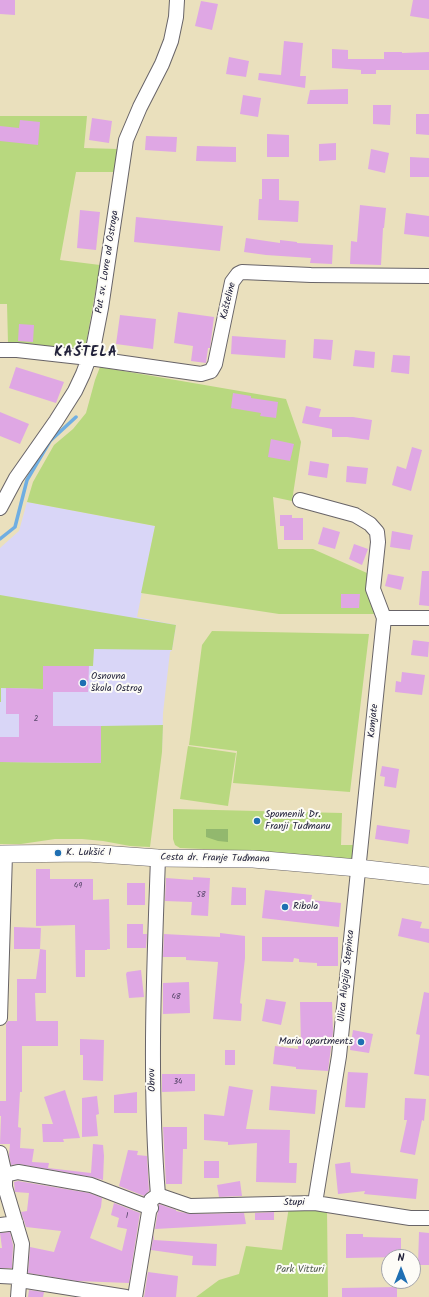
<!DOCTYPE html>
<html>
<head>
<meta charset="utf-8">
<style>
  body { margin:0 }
  #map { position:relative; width:429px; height:1297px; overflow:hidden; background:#eae0bd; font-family:Kalam,sans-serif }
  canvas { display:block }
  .north { position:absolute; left:381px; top:1249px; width:40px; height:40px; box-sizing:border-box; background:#fdfcf7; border:1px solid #a5a5ac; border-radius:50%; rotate:0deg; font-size:11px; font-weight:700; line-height:16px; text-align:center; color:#22223b }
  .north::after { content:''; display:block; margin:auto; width:14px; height:18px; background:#1f6fb2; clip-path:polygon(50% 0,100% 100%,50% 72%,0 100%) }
</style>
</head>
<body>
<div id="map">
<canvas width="429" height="1297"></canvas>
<div class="north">N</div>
</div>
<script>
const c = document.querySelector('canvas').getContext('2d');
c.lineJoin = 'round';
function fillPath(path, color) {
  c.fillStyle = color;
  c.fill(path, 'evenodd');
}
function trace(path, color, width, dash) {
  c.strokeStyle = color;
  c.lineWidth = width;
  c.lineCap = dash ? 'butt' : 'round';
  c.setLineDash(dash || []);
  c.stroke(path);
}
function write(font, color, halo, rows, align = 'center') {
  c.font = font + ' Kalam,sans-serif';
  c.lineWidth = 4;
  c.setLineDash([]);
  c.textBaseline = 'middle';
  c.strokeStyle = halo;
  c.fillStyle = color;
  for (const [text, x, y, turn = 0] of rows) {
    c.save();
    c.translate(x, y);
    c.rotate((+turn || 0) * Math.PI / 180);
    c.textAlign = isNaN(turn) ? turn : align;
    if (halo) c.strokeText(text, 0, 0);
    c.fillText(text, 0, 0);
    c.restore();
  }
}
fillPath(new Path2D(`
  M27 502 155 526 137 617 176 625 172 650 170 652 163 713 162 752 0 826V548L19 531Z`), '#d9d6f7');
fillPath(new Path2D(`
  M0 116H87L84 148 118 149 117 172H76L60 260 100 265 85 350 8 343 7 304H0Z
  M100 367 286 399 301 442 292 501 273 497 278 549H313L367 573V589L375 614H279L141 593 155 526 27 502 33 482 54 445 73 429 86 413 95 380Z
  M0 595 176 625 172 650 94 649 93 666H43V689L1 688V702H0Z
  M212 631 369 634 350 792 233 783 237 751 189 745 202 645Z
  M163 725 162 752 150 847 130 846 103 841 82 839H55L21 844H0V762L101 763V726Z
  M188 746 236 753 228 806 180 799Z
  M173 809 342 813 341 845H358L353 861 251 851 180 848 175 845 173 839Z
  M289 1207 327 1209 328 1297H196L219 1280 239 1274 246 1246 282 1250Z`), '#b8d87f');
fillPath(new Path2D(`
  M206 829H228V842L218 841 206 837Z`), '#92b86e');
trace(new Path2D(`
  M0 539 15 527 27 480 50 441 76 417`), '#6faee2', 3.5);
fillPath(new Path2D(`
  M0 0H15V15L0 14Z
  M413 0H429V19L410 16Z
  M201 1 218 4 212 30 195 26Z
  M284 41 303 43 300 76H306L305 88 258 80 259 73 281 75Z
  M332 49 348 50V59H384V52H402V53L429 52V70H376V74H361V70L332 68Z
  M229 57 249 61 246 77 226 74Z
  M348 89V104H307L310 90Z
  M243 95 261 98 258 117 240 114Z
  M373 105H391L390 125 373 124Z
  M416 114H429V135L416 134Z
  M92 118 112 121 109 143 89 140Z
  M20 120 40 122 38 145 0 141V126L19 128Z
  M267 134 289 135V157H267Z
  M146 136 177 137 176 152 145 150Z
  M336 143V160L319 161V144Z
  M197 146 236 147V162L196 161Z
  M371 149 389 153 385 173 368 169Z
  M410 157 429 158V177H410Z
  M262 179H279V200L299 201 298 222 258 220 259 199H262Z
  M360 205 386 208 384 228H383L381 265 350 264 351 241 357 242Z
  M80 210 100 212 96 250 77 248Z
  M406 213 429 216V237L404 234Z
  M136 217 223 226 220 251 134 242Z
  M246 238 280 243V240L297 242V243L333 245 332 264 310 263 311 258 266 255 244 252Z
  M178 312 214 317 210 348H208L206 363 191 361 193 346 174 343Z
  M120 315 156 319 153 349 116 344Z
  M19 324 34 325 33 342 18 341Z
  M232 336 286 340 285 358 231 354Z
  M314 339 333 340 331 360 313 358Z
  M355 350 375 352 374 368 353 366Z
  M393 355 410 356 409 374 391 372Z
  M16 367 64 382 56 403 9 388Z
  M233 393 251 396V398L278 402 276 418 260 416 261 413 231 408Z
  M306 406 321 409 319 417H353L372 420 369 440 347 437H332V429L302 423Z
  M0 412 29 424 20 444 0 436Z
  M271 439 294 444 290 461 268 457Z
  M412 447 422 450 411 491 392 485 397 466 406 469Z
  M310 461 329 464 327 478 308 475Z
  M347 466 368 468 366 484 346 482Z
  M280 515H292V518H303V540H284V526H280Z
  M323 527 340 532 335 549 318 544Z
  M392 531 413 535 410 550 390 547Z
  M354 544 368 549 362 565 349 559Z
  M422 571H429V606L419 605Z
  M388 574 404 577 401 590 385 586Z
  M341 594H360L359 608H341Z
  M413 640 429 642 428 657 411 655Z
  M43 666H89L88 692H53V726H101V763L0 762V737H19V714H6V688L43 689Z
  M402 672 425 675 422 695 395 692 396 681 401 682Z
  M382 766 399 769 396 788 384 786 385 777 380 776Z
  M377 825 410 830 408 844 375 839Z
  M36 869H50V879H93V900L109 899 110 949H107V950H85V977H76L75 925 36 926Z
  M193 877 210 878 208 916 191 915 192 902 165 901 166 878 193 880Z
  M127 883H145V905H127Z
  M232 887 246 888V905H231Z
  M265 890 312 895 311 900 341 903 339 927 262 918Z
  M402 918 422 922 420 928 429 929V943L398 936Z
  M127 924H143V934H147L146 948H127Z
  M14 927 41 928 40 949H14Z
  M220 933 245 936V958L240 1003 242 1004 241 1021 213 1019 218 962 186 960V957H163L164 934 220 937Z
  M262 937H338V966H317V963L299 962V959L294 958 293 962 262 961Z
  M40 949 46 950V993H35L36 1021H58V1046H22V1092H20L18 1127 21 1128 20 1148 34 1149 32 1162 49 1163 48 1168 91 1173 93 1144 103 1145 104 1156 103 1180 92 1177 19 1164 11 1165 9 1155 10 1144H0L1 1116H0V1101H6V1024L8 1021H17V979H36Z
  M141 970 144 997 129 998 126 974 127 972Z
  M189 982 190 1013 163 1014V983Z
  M424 992 429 993V1076L414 1074 420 1035 416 1034Z
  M266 999 286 1002 281 1025 262 1021Z
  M300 1002H332L333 1032 328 1071 296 1069V1067L273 1064 275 1046 298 1049V1044L301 1045Z
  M353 1030 373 1034 369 1053 350 1050Z
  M80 1039 104 1040 103 1081 83 1080V1055H80Z
  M225 1050H235V1065H225Z
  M348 1072 368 1073 365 1108 345 1107Z
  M162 1074H195V1091L162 1092Z
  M229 1086 253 1090 246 1129 290 1130 289 1163H297L296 1183 256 1182 257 1143 228 1145V1142L204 1140V1114L224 1116Z
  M271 1086 317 1090 315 1114 269 1110Z
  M65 1090 80 1138 63 1139 64 1142H43L42 1124H53L44 1097Z
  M137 1092V1113H114V1095Z
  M97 1096 99 1114 96 1115 98 1136 82 1137V1098Z
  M405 1098 426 1099 424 1121 422 1120 415 1155 400 1152 407 1120H404Z
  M163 1127H187V1149H183L182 1184H166Z
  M128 1150 138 1151 137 1155 147 1156 149 1191 144 1196 119 1186Z
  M204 1161H219V1178H204Z
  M350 1162 351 1173 418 1179 416 1199 364 1194 365 1191 338 1194 335 1164Z
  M18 1181 89 1193 102 1198 101 1207 90 1238 122 1251 127 1229 117 1227 119 1218 111 1215 114 1203 140 1213 129 1283 77 1281 28 1273 30 1247 54 1252 61 1231 26 1227 21 1212 27 1211 29 1193 15 1192 14 1182Z
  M240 1181 242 1196 219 1197 217 1185Z
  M159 1204 176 1210V1211L190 1214 244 1213 246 1224 155 1229Z
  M274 1212V1220H255V1213Z
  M10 1232 13 1245 12 1268H0V1248H2L0 1233Z
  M419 1232 429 1233V1265H418Z
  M154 1234V1240L217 1244 216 1266 192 1265 193 1256 151 1250Z
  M346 1234H363V1237L401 1238V1257L346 1258Z
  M148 1272 178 1276 176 1297H144Z
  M397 1287V1297H342V1288Z
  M29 1290 44 1292 43 1297H28Z`), '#dfa7e4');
const minor = new Path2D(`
  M0 350H17L89 358 201 374 211 371 215 364 232 282 238 274 242 272 311 275 429 276
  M300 500 355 515 370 524 377 532 378 542 373 589 384 618
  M0 508 16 478 56 421 75 391 83 374 89 358 94 344 101 308 126 140 140 107 162 64 171 41 176 17 177 0
  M0 1018 5 854
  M0 1153 5 1175V1187L22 1244 18 1297
  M5 1175 18 1172 91 1185 151 1208
  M158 1195 190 1206 315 1203 410 1218H429
  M315 1203 339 1056 384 618H429
  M0 1225 16 1223
  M0 1276 20 1277
  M20 1280 126 1297
  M135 1297 151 1200 158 1195C149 1083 154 971 158 858`);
const major = new Path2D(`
  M0 854 87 853 158 858 253 859 358 868 429 876`);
trace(minor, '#686468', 16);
trace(major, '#686468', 18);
trace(minor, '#fff', 14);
trace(major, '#fff', 17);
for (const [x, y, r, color] of [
  [83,683,4,"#1f6fb2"],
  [257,821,4,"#1f6fb2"],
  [58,853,4,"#1f6fb2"],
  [285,907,4,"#1f6fb2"],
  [361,1042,4,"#1f6fb2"]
]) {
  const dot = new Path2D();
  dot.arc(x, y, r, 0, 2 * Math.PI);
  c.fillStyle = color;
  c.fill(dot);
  trace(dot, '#fdfcf7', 1.5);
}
write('8px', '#514365', null, [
  ["2",36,720],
  ["49",78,887],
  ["58",201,896],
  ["48",176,998],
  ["34",178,1083],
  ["1",127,1217]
]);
write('10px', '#22223b', '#fdfcf7', [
  ["Put sv. Lovre od Ostroga",108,262,-81],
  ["Kašteline",229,301,-76],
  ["Komjate",374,721,-84],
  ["Cesta dr. Franje Tuđmana",215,859,1],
  ["Ulica Alojzija Stepinca",347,976,-84],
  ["Obrov",153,1080,-92],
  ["Stupi",294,1203]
]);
write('10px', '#22223b', '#fdfcf7', [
  ["Osnovna",91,677],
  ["škola Ostrog",91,689],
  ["Spomenik Dr.",265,815],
  ["Franji Tuđmanu",265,827],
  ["K. Lukšić 1",66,853],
  ["Ribola",293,907],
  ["Maria apartments",353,1042,"right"]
], 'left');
write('10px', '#4f594f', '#fdfcf7', [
  ["Park Vitturi",300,1270]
]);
c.letterSpacing = '1px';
write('bold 14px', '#22223b', '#fdfcf7', [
  ["KAŠTELA",86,354]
]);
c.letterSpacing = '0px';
</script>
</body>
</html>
